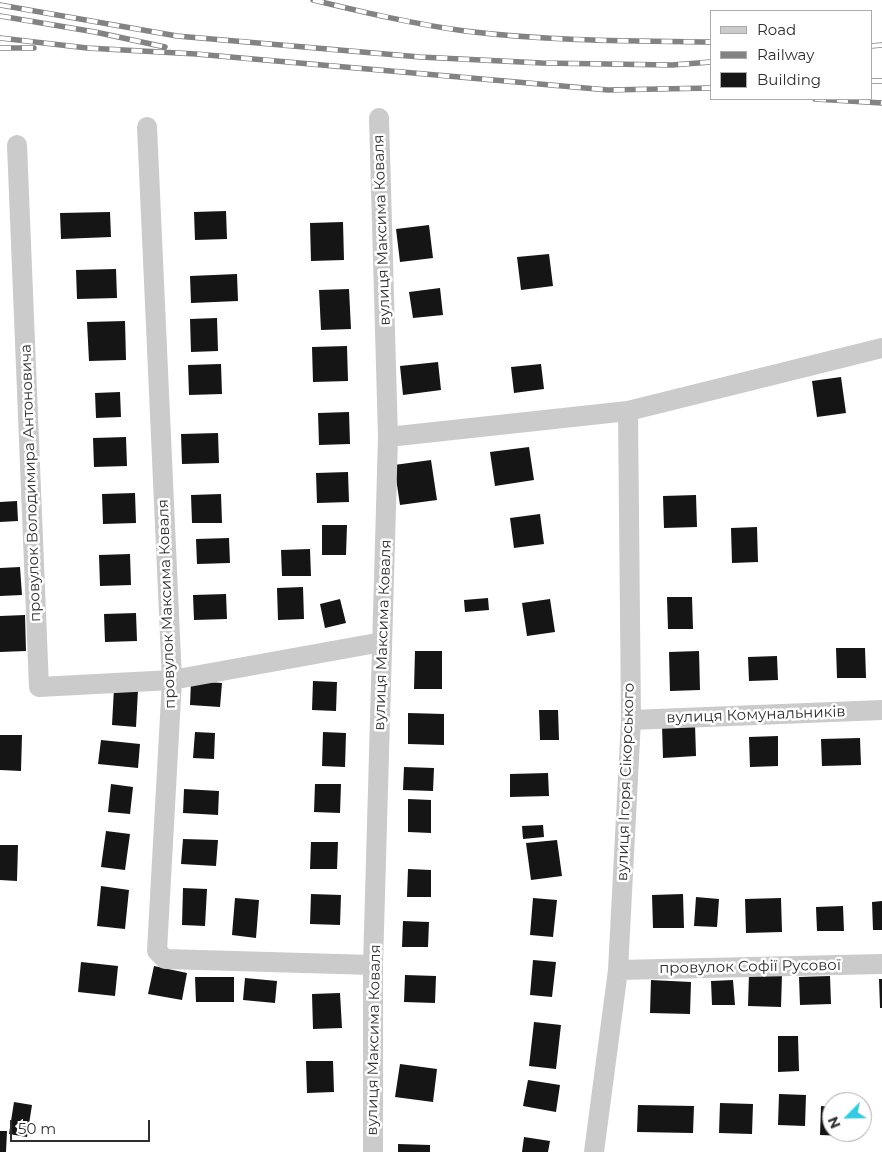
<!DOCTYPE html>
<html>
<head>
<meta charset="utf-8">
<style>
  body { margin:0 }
  #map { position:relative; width:882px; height:1152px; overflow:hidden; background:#fff; font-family:Montserrat,sans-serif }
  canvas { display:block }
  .legend { position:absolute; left:710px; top:10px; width:162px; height:90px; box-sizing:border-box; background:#fff; border:1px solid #ababab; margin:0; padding:6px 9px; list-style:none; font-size:15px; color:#2e2e2e }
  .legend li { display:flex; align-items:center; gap:10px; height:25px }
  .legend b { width:25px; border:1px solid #ababab }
  .north { position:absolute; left:822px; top:1092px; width:50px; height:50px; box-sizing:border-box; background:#fff; border:1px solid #ababab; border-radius:50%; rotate:247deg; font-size:14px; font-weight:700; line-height:20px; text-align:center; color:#2e2e2e }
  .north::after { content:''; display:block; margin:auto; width:18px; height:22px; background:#34cbe2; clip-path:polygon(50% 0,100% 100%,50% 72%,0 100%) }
  .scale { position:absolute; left:10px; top:1120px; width:140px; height:22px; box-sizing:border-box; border:2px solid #2e2e2e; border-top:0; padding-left:6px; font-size:15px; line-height:18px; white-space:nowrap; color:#2e2e2e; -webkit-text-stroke:4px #fff; paint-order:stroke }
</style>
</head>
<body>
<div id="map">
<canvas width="882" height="1152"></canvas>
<ul class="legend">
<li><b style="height:6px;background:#cbcbcb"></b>Road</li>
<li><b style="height:6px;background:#838383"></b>Railway</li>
<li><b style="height:14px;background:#151515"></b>Building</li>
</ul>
<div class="north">N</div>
<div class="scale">50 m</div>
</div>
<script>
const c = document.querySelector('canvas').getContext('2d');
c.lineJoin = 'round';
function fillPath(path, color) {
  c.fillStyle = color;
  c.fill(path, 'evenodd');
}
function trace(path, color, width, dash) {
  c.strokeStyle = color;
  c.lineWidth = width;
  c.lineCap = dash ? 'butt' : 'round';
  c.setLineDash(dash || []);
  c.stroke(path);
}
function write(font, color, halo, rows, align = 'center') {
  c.font = font + ' Montserrat,sans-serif';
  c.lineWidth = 5;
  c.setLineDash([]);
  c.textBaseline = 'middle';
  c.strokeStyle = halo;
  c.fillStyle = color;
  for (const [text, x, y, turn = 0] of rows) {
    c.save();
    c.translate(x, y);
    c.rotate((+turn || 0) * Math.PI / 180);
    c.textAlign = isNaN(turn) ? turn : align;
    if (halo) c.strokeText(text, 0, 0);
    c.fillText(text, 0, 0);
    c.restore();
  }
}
fillPath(new Path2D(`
  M226 211 227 239 195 240 194 212Z
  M110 212 111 237 61 239 60 213Z
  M343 222 344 260 311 261 310 223Z
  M429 225 433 258 400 262 396 229Z
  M549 254 553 286 521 290 517 257Z
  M116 269 117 298 77 299 76 270Z
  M237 274 238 301 191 303 190 276Z
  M440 288 443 315 413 318 409 292Z
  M349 289 351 329 321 330 319 290Z
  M217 318 218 351 191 352 190 319Z
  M125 321 126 360 89 361 87 322Z
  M347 346 348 381 313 382 312 347Z
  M438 362 441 390 403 395 400 366Z
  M221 364 222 394 189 395 188 365Z
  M541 364 544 389 514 393 511 367Z
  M841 377 846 413 817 417 812 381Z
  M120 392 121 417 96 418 95 393Z
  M349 412 350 444 319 445 318 413Z
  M218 433 219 463 182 464 181 434Z
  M126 437 127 466 94 467 93 438Z
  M529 447 534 480 495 486 490 452Z
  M431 460 437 500 400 505 394 465Z
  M348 472 349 502 317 503 316 473Z
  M135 493 136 523 103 524 102 494Z
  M221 494 222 523H192L191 495Z
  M696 495 697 527 664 528 663 496Z
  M17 501 18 521 0 522V502Z
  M540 514 544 544 514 548 510 518Z
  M322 525H347L346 555H322Z
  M757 527 758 562 732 563 731 528Z
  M229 538 230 563 197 564 196 539Z
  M310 549 311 576H282L281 550Z
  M130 554 131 585 100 586 99 555Z
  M20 567 22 595 0 596V568Z
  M303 587 304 619 278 620 277 588Z
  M226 594 227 619 194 620 193 595Z
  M667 597H692L693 629H668Z
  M488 598 489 610 465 612 464 600Z
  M340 599 346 623 325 628 320 604Z
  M550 599 555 632 527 636 522 603Z
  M136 613 137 641 105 642 104 614Z
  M25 615 26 651 0 652V616Z
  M836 648H865L866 678H837Z
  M415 651H442V689H414Z
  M699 651 700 690 670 691 669 652Z
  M777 656 778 680 749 681 748 657Z
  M191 681 222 683 220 707 190 705Z
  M313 681 337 682 336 711 312 710Z
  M114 688 138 690 136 727 112 725Z
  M539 710H558L559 740H540Z
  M408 713 444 714V745L408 744Z
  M695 724 696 756 663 758 662 725Z
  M195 732 215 733 214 759 193 758Z
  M323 732 346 733 345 767 322 766Z
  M0 735H22L21 771 0 770Z
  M778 736V766L750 767 749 737Z
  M860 738 861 765 822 766 821 739Z
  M101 740 140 744 138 768 98 764Z
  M404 767 434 768 433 791 403 790Z
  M548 773 549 796 510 797V774Z
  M111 784 133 787 130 814 108 812Z
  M315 784H341L340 813 314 812Z
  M184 789 219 791 218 815 183 813Z
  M408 799 431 800V833L408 832Z
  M543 825 544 837 523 839 522 826Z
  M106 831 130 834 125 870 101 867Z
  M183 839 218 840 216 866 181 864Z
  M557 840 562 876 531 880 526 843Z
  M311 842H338L337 869H310Z
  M0 845H18L17 881 0 880Z
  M408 869 431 870V897H407Z
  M101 886 129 890 125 929 97 926Z
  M183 888 207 889 205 926 182 925Z
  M311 894 341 895 340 925 310 924Z
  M683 894 684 928H653L652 895Z
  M696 897 719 899 717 927 694 926Z
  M235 898 259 900 256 938 232 935Z
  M533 898 557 900 553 937 530 935Z
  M781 898 782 932 746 933 745 899Z
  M882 901V930H873L872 902Z
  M843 906 844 931H817L816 907Z
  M403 921 429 922 428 947H402Z
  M533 960 556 962 552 997 530 995Z
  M81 962 118 966 115 996 78 992Z
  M154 966 187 973 182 1000 148 994Z
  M749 974 782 975 781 1007 748 1006Z
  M405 975 436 976 435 1003 404 1002Z
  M830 976 831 1004 800 1005 799 977Z
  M195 977H234V1002H196Z
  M245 978 277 981 275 1003 243 1000Z
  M879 979H882V1008H880Z
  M651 980 691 982 690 1014 650 1013Z
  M733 980 735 1005H712L711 981Z
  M340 993 342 1028 313 1029 312 994Z
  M534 1022 561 1025 556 1069 529 1066Z
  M778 1036H798L799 1071 778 1072Z
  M306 1061H333L334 1092 307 1093Z
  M400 1064 437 1069 433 1102 395 1097Z
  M528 1080 560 1085 556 1112 523 1106Z
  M779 1094 806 1095 805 1126 778 1125Z
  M14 1102 32 1105 27 1137 9 1134Z
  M720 1103 753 1104 752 1134 719 1133Z
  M638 1105 694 1106 693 1133 637 1132Z
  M821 1106 832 1107V1132H846V1136L820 1135Z
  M0 1131H7L6 1152H0Z
  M524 1137 550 1141 548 1152H522Z
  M398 1144 430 1145V1152H398Z`), '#151515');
trace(new Path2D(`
  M147 127 172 680 157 951 165 959 373 965
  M17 145 39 687 172 680 382 642
  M388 437 628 411 882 348
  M631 720 882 710
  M618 970 882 964
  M373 1152V965L388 437 379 118
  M594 1152 618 970 631 720 628 411`), '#cbcbcb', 20);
const rail = new Path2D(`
  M313 0C363 12 413 24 465 31 546 41 629 41 711 42
  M0 5 177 36 420 57 542 63 672 65 711 62
  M0 16 95 32 165 47
  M0 38 87 48 196 54 608 90 711 88
  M871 46 882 45
  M0 48H34
  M871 81H882
  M815 99 882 103`);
trace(rail, '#838383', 5.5);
trace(rail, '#fff', 4, [11]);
write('15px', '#2e2e2e', '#fff', [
  ["вулиця Максима Коваля",382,230,-92],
  ["провулок Володимира Антоновича",31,483,-92],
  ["провулок Максима Коваля",167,604,-92],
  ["вулиця Максима Коваля",383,635,-88],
  ["вулиця Комунальників",756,715,-2],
  ["вулиця Ігоря Сікорського",626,782,-88],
  ["провулок Софії Русової",750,967,-1],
  ["вулиця Максима Коваля",374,1040,-89]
]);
</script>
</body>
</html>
